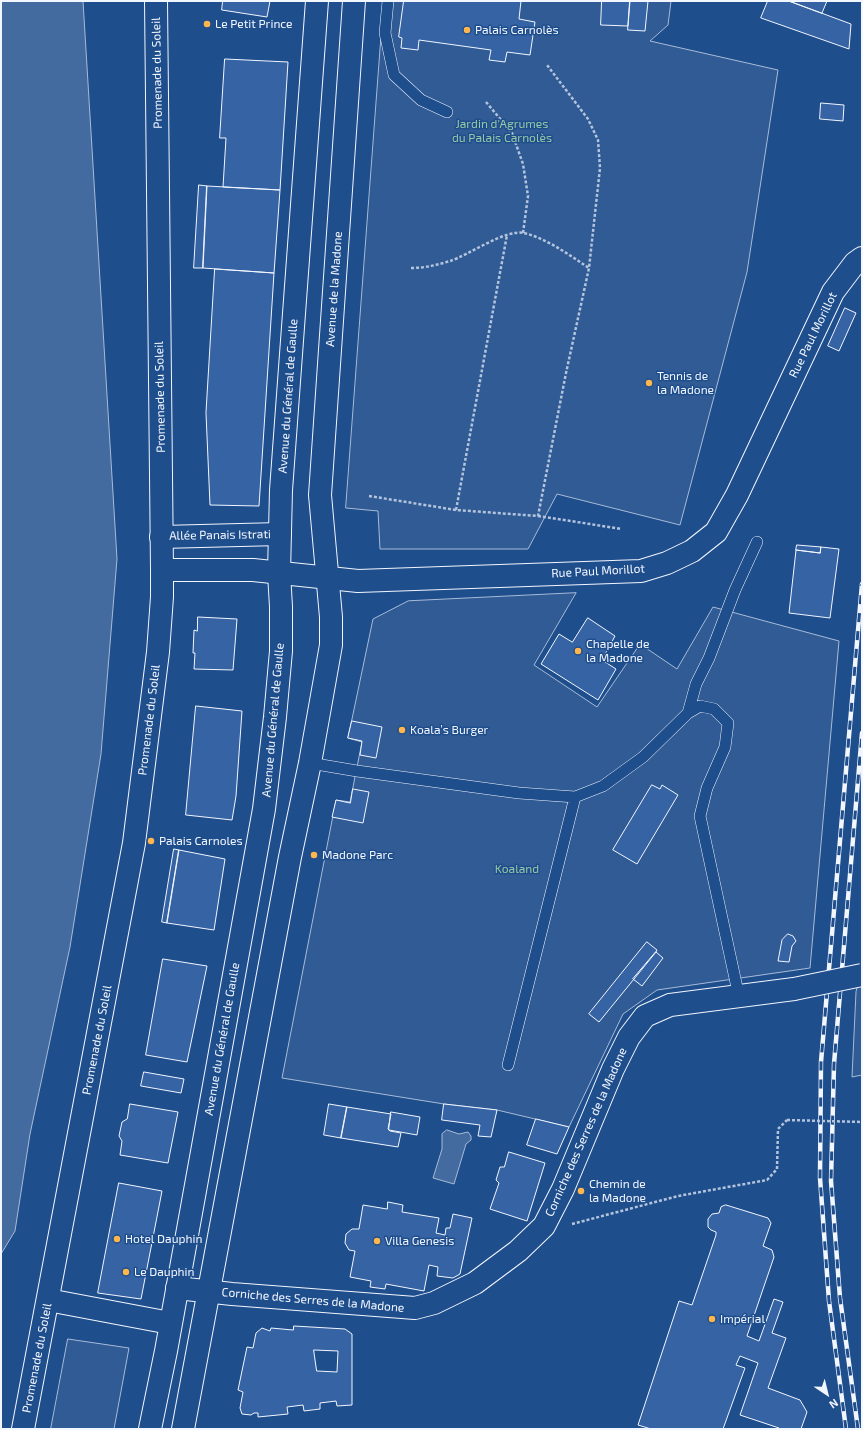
<!DOCTYPE html>
<html>
<head>
<meta charset="utf-8">
<style>
  body { margin:0 }
  #map { position:relative; width:863px; height:1430px; overflow:hidden; background:#1f4e8c; font-family:"Exo 2",sans-serif }
  canvas { display:block }
  .frame { position:absolute; inset:0; border:2px solid #f2f6ff; pointer-events:none }
  .north { position:absolute; left:807px; top:1374px; width:40px; height:40px; -webkit-text-stroke:3px #1f4e8c; paint-order:stroke; rotate:145deg; font-size:11px; font-weight:700; line-height:16px; text-align:center; color:#f2f6ff }
  .north::after { content:''; display:block; margin:auto; width:14px; height:18px; background:#f2f6ff; clip-path:polygon(50% 0,100% 100%,50% 72%,0 100%) }
</style>
</head>
<body>
<div id="map">
<canvas width="863" height="1430"></canvas>
<div class="frame"></div>
<div class="north">N</div>
</div>
<script>
const c = document.querySelector('canvas').getContext('2d');
c.lineJoin = 'round';
function fillPath(path, color) {
  c.fillStyle = color;
  c.fill(path, 'evenodd');
}
function trace(path, color, width, dash) {
  c.strokeStyle = color;
  c.lineWidth = width;
  c.lineCap = dash ? 'butt' : 'round';
  c.setLineDash(dash || []);
  c.stroke(path);
}
function write(font, color, halo, rows, align = 'center') {
  c.font = font + ' "Exo 2",sans-serif';
  c.lineWidth = 3;
  c.setLineDash([]);
  c.textBaseline = 'middle';
  c.strokeStyle = halo;
  c.fillStyle = color;
  for (const [text, x, y, turn = 0] of rows) {
    c.save();
    c.translate(x, y);
    c.rotate((+turn || 0) * Math.PI / 180);
    c.textAlign = isNaN(turn) ? turn : align;
    if (halo) c.strokeText(text, 0, 0);
    c.fillText(text, 0, 0);
    c.restore();
  }
}
const built = new Path2D(`
  M384 1H671L668 25 650 41 778 70 747 272 680 525 557 494 528 549H380L378 511 346 508Z
  M576 593 534 665 597 707 640 644 677 669 713 607 839 641 810 968 657 990 623 1014 569 1127 497 1110 444 1104 282 1078 336 800 350 802 362 742 348 738 373 619 408 601Z
  M862 969V1075L852 1077 856 992Z
  M68 1339 129 1348 114 1429H51Z`);
fillPath(built, '#305b95');
trace(built, '#a8bbd7', 1);
const water = new Path2D(`
  M1 1H83L117 559 101 754 70 947 30 1134 15 1231 1 1254Z
  M447 1130 459 1134 468 1132 471 1136V1140L466 1144 454 1184 433 1178 442 1149V1134Z`);
fillPath(water, '#446ba0');
trace(water, '#a8bbd7', 1);
const building = new Path2D(`
  M223 1H270L267 17 222 10Z
  M404 1H521L519 19 535 22 530 55 507 52 505 62 489 60 491 50 419 40 418 50 401 48 402 38 399 37Z
  M602 1H630L628 26 601 25Z
  M630 1H648L645 31 628 30Z
  M768 1H789L851 24 849 49 761 18Z
  M789 1H827L822 13Z
  M225 59 288 62 280 190 223 187 226 138H220Z
  M821 103 844 105 843 121 820 119Z
  M199 185 207 186 203 268H194Z
  M207 186 280 190 274 273 203 268Z
  M215 269 274 273 259 506 210 505 206 413Z
  M845 308 856 313 839 351 828 346Z
  M797 545 821 547 820 553 796 550Z
  M821 547 839 549 830 618 789 613 796 550 820 553Z
  M198 617 237 619 233 670 194 669 195 653H193L194 630 197 631Z
  M588 618 615 636 602 660 616 669 598 700 541 664 559 634 572 642Z
  M196 706 242 711 236 796 232 820 186 815Z
  M352 721 382 727 376 758 360 755 362 741 348 738Z
  M652 785 660 789 662 785 678 795 637 864 613 850Z
  M353 789 369 792 363 823 332 817 336 800 350 803Z
  M174 849 179 850 167 923 162 922Z
  M179 850 225 859 214 930 167 923Z
  M788 934 793 936 796 941 792 946 789 962 778 961 782 940Z
  M647 942 657 950 656 952 599 1022 589 1014Z
  M656 952 663 958 642 986 633 979Z
  M163 959 207 966 187 1062 146 1055Z
  M144 1072 184 1079 181 1093 141 1086Z
  M130 1104 178 1112 168 1163 120 1155 122 1141 119 1136 122 1122 127 1119Z
  M329 1104 347 1107 341 1138 324 1135Z
  M444 1104 497 1110 491 1137 478 1136 480 1125 442 1120Z
  M347 1107 391 1114 388 1129 390 1131 401 1133 398 1147 341 1138Z
  M391 1112 420 1117 417 1135 389 1130Z
  M536 1119 569 1127 557 1154 527 1145Z
  M509 1152 545 1163 527 1221 490 1209 499 1183 496 1180 500 1167H504Z
  M119 1183 162 1191 141 1299 98 1293Z
  M388 1202 403 1205 402 1212 439 1218 436 1233 445 1235 446 1228H450L453 1214 472 1218 460 1274 453 1278 437 1276 438 1267 429 1265 424 1291 386 1284 385 1289 370 1287 371 1281 350 1277 355 1251 349 1250 345 1243 346 1234 352 1229H359L363 1205 387 1209Z
  M726 1205 768 1218 771 1223 763 1246 772 1250 774 1257 747 1336 759 1341 774 1299 783 1302 772 1333 786 1338 768 1388 800 1400 807 1412 801 1429H778L779 1428 740 1415 758 1363 740 1356 736 1365 745 1368 723 1429H651L638 1425 679 1301 692 1305 716 1235V1232L711 1230 708 1227V1219L712 1214 719 1213 721 1207Z
  M294 1326 345 1329 352 1334V1405L337 1406 336 1401 320 1403V1409L304 1411 303 1405 287 1407 288 1414 258 1417V1413H254L251 1415 242 1414 240 1408 243 1392 238 1390 247 1347 253 1348 256 1333 262 1328 270 1331 271 1328 293 1330ZM314 1350 338 1351 337 1372 317 1371Z`);
fillPath(building, '#3563a3');
trace(building, '#f2f6ff', 1);
const lane = new Path2D(`
  M388 1 385 33 394 75 421 100 447 112
  M688 713 700 706 714 709 728 723 725 747 707 788 700 816 739 997
  M310 763 357 771 519 793 575 797 603 786 643 757 688 713 696 684 709 658 735 590 757 542
  M508 1065 575 797`);
const street = new Path2D(`
  M161 537 280 534
  M162 570H253L358 581 641 571 667 563 692 551 716 532 737 495 833 292 855 263 862 258
  M177 1288 232 1294 415 1308 434 1303 475 1283 518 1251 544 1226 563 1189 613 1069 629 1037 645 1016 670 1005 794 989
  M48 1300 170 1323`);
const secondary = new Path2D(`
  M23 1429 134 843 158 652 162 597V570L156 1`);
const primary = new Path2D(`
  M150 1429 166 1351 264 809 275 717 281 651V607L279 573 281 490 317 1
  M183 1429 290 857 310 763 331 645V617L320 495 354 1`);
trace(lane, '#f2f6ff', 12);
trace(street, '#f2f6ff', 24);
trace(secondary, '#f2f6ff', 24);
trace(primary, '#f2f6ff', 24);
trace(new Path2D(`
  M486 102 512 133 523 164 528 196 523 233
  M411 268C425 268 437 265 450 261 469 255 505 229 524 233 548 239 569 255 589 268
  M369 496 456 510 538 516 566 373 589 268 600 168 598 140 588 119 547 65
  M456 510 507 235
  M538 516 622 529
  M572 1224 678 1196 767 1180 777 1169 778 1129 787 1120`), '#b3c4dc', 2.5, [3, 2]);
trace(lane, '#1f4e8c', 11);
trace(street, '#1f4e8c', 22);
trace(secondary, '#1f4e8c', 22);
trace(primary, '#1f4e8c', 22);
const rail = new Path2D(`
  M846 1429 829 1301 820 1178 821 1062 862 584
  M858 1429 840 1298 831 1181 834 1064 862 733`);
trace(rail, '#f2f6ff', 4.5);
trace(rail, '#1f4e8c', 3, [9]);
const streetBridge = new Path2D(`
  M794 989 862 975`);
trace(streetBridge, '#f2f6ff', 24, []);
trace(new Path2D(`
  M787 1120 862 1122`), '#b3c4dc', 2.5, [3, 2]);
trace(streetBridge, '#1f4e8c', 22);
for (const [x, y, r, color] of [
  [207,24,4,"#ffb74d"],
  [467,30,4,"#ffb74d"],
  [649,383,4,"#ffb74d"],
  [578,651,4,"#ffb74d"],
  [402,730,4,"#ffb74d"],
  [151,841,4,"#ffb74d"],
  [314,855,4,"#ffb74d"],
  [581,1191,4,"#ffb74d"],
  [117,1239,4,"#ffb74d"],
  [377,1241,4,"#ffb74d"],
  [126,1272,4,"#ffb74d"],
  [712,1319,4,"#ffb74d"]
]) {
  const dot = new Path2D();
  dot.arc(x, y, r, 0, 2 * Math.PI);
  c.fillStyle = color;
  c.fill(dot);
  trace(dot, '#1f4e8c', 1.5);
}
write('12px', '#f2f6ff', '#1f4e8c', [
  ["Le Petit Prince",215,24],
  ["Palais Carnolès",475,30],
  ["Tennis de",657,376],
  ["la Madone",657,390],
  ["Chapelle de",586,644],
  ["la Madone",586,658],
  ["Koala’s Burger",410,730],
  ["Palais Carnoles",159,841],
  ["Madone Parc",322,855],
  ["Chemin de",589,1184],
  ["la Madone",589,1198],
  ["Hotel Dauphin",125,1239],
  ["Villa Genesis",385,1241],
  ["Le Dauphin",134,1272],
  ["Impérial",720,1319]
], 'left');
write('12px', '#f2f6ff', '#1f4e8c', [
  ["Promenade du Soleil",157,73,-91],
  ["Avenue de la Madone",334,289,-86],
  ["Rue Paul Morillot",813,335,-64],
  ["Avenue du Général de Gaulle",288,396,-86],
  ["Promenade du Soleil",160,397,-91],
  ["Allée Panais Istrati",220,535,-1],
  ["Rue Paul Morillot",598,571,-3],
  ["Promenade du Soleil",149,720,-83],
  ["Avenue du Général de Gaulle",273,720,-85],
  ["Avenue du Général de Gaulle",222,1039,-80],
  ["Promenade du Soleil",97,1040,-79],
  ["Corniche des Serres de la Madone",586,1132,-66],
  ["Corniche des Serres de la Madone",313,1300,5],
  ["Promenade du Soleil",37,1358,-79]
]);
write('12px', '#97c8a6', '#1f4e8c', [
  ["Jardin d'Agrumes",502,124],
  ["du Palais Carnolès",502,138],
  ["Koaland",517,869]
]);
</script>
</body>
</html>
